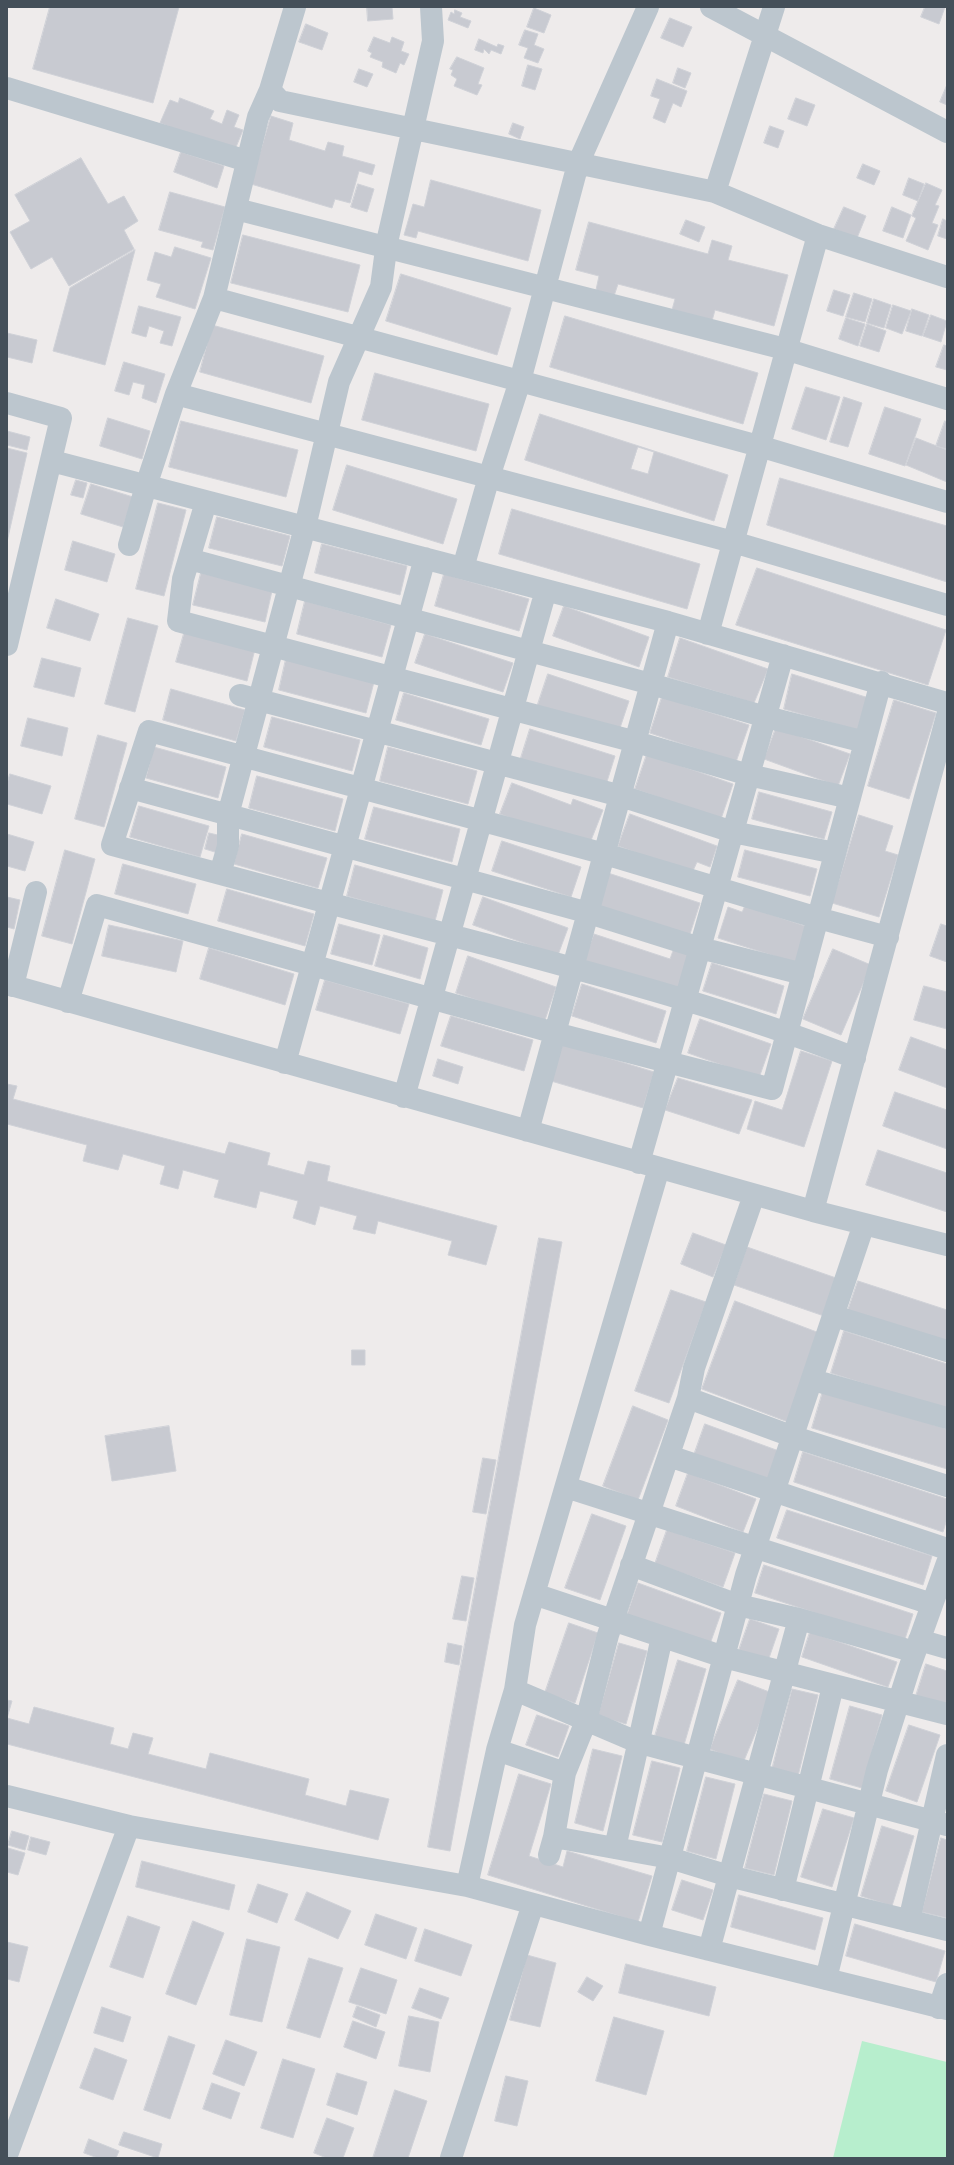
<!DOCTYPE html>
<html>
<head>
<meta charset="utf-8">
<style>
  body { margin:0 }
  #map { position:relative; width:954px; height:2165px; overflow:hidden; background:#eeebeb; font-family:Overpass,sans-serif }
  canvas { display:block }
  .frame { position:absolute; inset:0; border:8px solid #444f59; pointer-events:none }
</style>
</head>
<body>
<div id="map">
<canvas width="954" height="2165"></canvas>
<div class="frame"></div>
</div>
<script>
const c = document.querySelector('canvas').getContext('2d');
c.lineJoin = 'round';
function fillPath(path, color) {
  c.fillStyle = color;
  c.fill(path, 'evenodd');
}
function trace(path, color, width, dash) {
  c.strokeStyle = color;
  c.lineWidth = width;
  c.lineCap = dash ? 'butt' : 'round';
  c.setLineDash(dash || []);
  c.stroke(path);
}
fillPath(new Path2D(`
  M862 2041 947 2062V2158H833Z`), '#b7eecd');
const building = new Path2D(`
  M50 7H179L153 103 33 69Z
  M367 7H392L393 19 368 21Z
  M925 7H945L939 24 921 17Z
  M534 8 551 15 544 33 527 27Z
  M455 10 462 13 460 17 471 21 468 28 448 20 451 12 454 14Z
  M670 18 692 27 683 47 661 38Z
  M306 24 328 33 322 50 299 42Z
  M525 30 538 34 534 45 544 49 538 63 524 58 528 48 519 45Z
  M374 37 390 43 392 37 404 42 401 51 409 54 404 65 400 63 396 73 382 67 383 62 370 57 372 53 368 51Z
  M479 39 497 47 498 44 504 46 501 54 491 50 489 54 484 49 483 53 475 50Z
  M457 57 484 68 478 84 482 85 477 95 454 86 457 79 451 75 453 70 450 69Z
  M528 65 542 69 535 90 522 86Z
  M678 68 691 73 685 88 673 83Z
  M359 69 373 74 367 87 354 82Z
  M657 79 687 91 681 107 673 103 665 123 653 118 660 99 651 96Z
  M947 85V105L940 102Z
  M180 98 214 111 210 119 222 124 227 110 239 115 234 127 243 130 234 152 160 123 170 100 178 103Z
  M796 98 815 105 807 126 788 119Z
  M271 116 293 123 289 140 325 151 328 142 344 146 342 156 375 165 372 175 359 171 350 203 335 199 332 208 251 184Z
  M513 123 524 127 520 139 509 134Z
  M770 126 784 131 778 148 764 143Z
  M181 152 224 166 217 188 174 172Z
  M81 158 108 204 124 196 138 221 124 230 134 249 69 286 52 257 31 269 10 232 30 221 15 195Z
  M863 164 880 171 874 185 857 178Z
  M909 178 924 184 918 201 903 195Z
  M431 180 541 210 528 261 418 231 416 238 404 235 413 204 424 207Z
  M926 183 942 190 935 205 939 206 932 223 938 225 928 250 906 241 916 218 912 216Z
  M358 184 374 189 367 212 351 207Z
  M170 192 225 207 213 250 201 247 203 242 159 230Z
  M844 207 866 216 857 238 834 229Z
  M892 207 911 215 903 238 883 231Z
  M943 219 947 221V239L938 236Z
  M686 220 705 227 699 242 680 234Z
  M589 222 708 254 712 240 732 246 728 260 788 275 774 326 715 310 712 321 672 310 675 299 618 284 614 296 596 290 599 276 576 270Z
  M243 235 360 265 348 312 231 283Z
  M175 247 211 258 195 309 156 297 161 284 147 280 155 252 171 257Z
  M135 250 105 365 53 351 70 288Z
  M401 274 511 308 497 355 386 321Z
  M834 290 850 295 843 316 827 311Z
  M854 293 872 299 865 322 846 317Z
  M874 299 891 305 884 328 867 323Z
  M893 305 911 311 902 334 886 328Z
  M139 306 181 317 172 346 160 343 164 331 149 326 146 337 132 333Z
  M912 309 929 315 922 336 906 331Z
  M931 315 947 321 941 342 923 336Z
  M565 316 758 373 743 424 550 367Z
  M846 318 865 324 858 346 839 339Z
  M867 324 886 331 879 352 860 346Z
  M212 325 324 356 311 403 200 372Z
  M7 333 37 340 32 363 7 357Z
  M944 345 947 346V370L936 367Z
  M124 362 165 374 156 403 142 398 145 385 133 382 129 395 115 391Z
  M375 373 489 404 476 451 362 420Z
  M806 387 840 397 826 440 792 429Z
  M844 397 862 403 848 447 830 442Z
  M885 407 921 419 905 466 869 454Z
  M540 414 728 475 714 521 525 460Z
  M108 418 150 431 142 459 100 446Z
  M181 421 298 450 286 497 169 467Z
  M945 421 947 422V449L936 446Z
  M7 431 30 437 27 450 7 445Z
  M916 438 947 450V482L906 465Z
  M638 447 654 452 648 474 631 469Z
  M7 448 27 453 7 542Z
  M347 465 457 499 443 544 333 510Z
  M780 478 947 526V582L767 525Z
  M76 480 87 483 83 498 71 495Z
  M91 484 133 497 123 527 81 514Z
  M158 503 186 510 164 596 136 589Z
  M512 509 700 564 687 609 499 554Z
  M217 517 290 536 282 566 209 548Z
  M73 541 115 554 107 582 65 570Z
  M322 544 407 566 400 595 315 573Z
  M757 568 946 630 928 685 736 625Z
  M201 573 272 591 265 622 193 605Z
  M444 574 529 599 519 631 435 606Z
  M56 599 99 614 90 641 47 628Z
  M305 601 391 625 382 657 297 634Z
  M564 606 649 637 639 667 553 636Z
  M128 618 158 626 135 712 105 704Z
  M185 630 255 649 247 681 176 662Z
  M425 634 513 663 503 692 415 663Z
  M680 638 768 669 754 703 668 677Z
  M42 658 81 668 74 697 34 687Z
  M286 659 374 682 366 713 279 690Z
  M548 674 629 701 618 734 537 707Z
  M792 674 872 699 860 731 784 709Z
  M171 689 245 710 236 741 163 720Z
  M404 693 489 719 481 745 396 720Z
  M662 697 749 725 736 762 650 733Z
  M894 700 936 713 909 799 868 786Z
  M272 717 360 740 352 771 264 747Z
  M28 718 68 728 62 756 21 746Z
  M776 728 850 754 838 786 764 759Z
  M530 729 615 756 605 788 520 761Z
  M98 735 127 743 104 827 75 819Z
  M154 747 226 767 218 798 146 778Z
  M388 747 477 771 468 804 380 781Z
  M647 754 733 784 721 819 635 789Z
  M10 774 51 786 42 814 7 804V784Z
  M257 776 343 799 335 831 249 808Z
  M512 783 571 805 573 799 603 810 588 848 500 814Z
  M759 792 832 812 824 839 752 819Z
  M139 806 209 826 200 857 130 837Z
  M374 807 460 829 452 862 365 839Z
  M630 814 717 846 710 867 697 862 692 873 618 846Z
  M859 815 893 826 885 851 898 855 879 917 832 903Z
  M209 833 222 836 218 853 205 849Z
  M7 834 34 842 25 871 7 866Z
  M242 834 327 858 318 888 234 864Z
  M502 841 581 867 571 897 492 871Z
  M65 850 95 859 72 944 42 936Z
  M745 850 817 869 810 896 738 877Z
  M123 864 196 884 188 914 115 894Z
  M355 865 443 890 435 921 347 896Z
  M608 873 700 903 689 937 598 908Z
  M227 889 314 914 305 946 218 921Z
  M7 897 20 900 14 929 7 927Z
  M483 897 568 928 558 955 473 925Z
  M745 906 808 927 796 963 718 938 728 907 742 912Z
  M339 924 380 935 372 965 331 954Z
  M941 924 947 926V962L930 956Z
  M109 925 183 941 176 972 102 956Z
  M594 934 670 959 674 948 698 956 684 995 584 962Z
  M384 935 428 948 420 979 375 966Z
  M209 948 294 974 285 1005 200 979Z
  M833 949 871 965 841 1035 803 1019Z
  M468 956 556 987 544 1023 456 993Z
  M712 963 784 986 776 1014 703 991Z
  M325 980 409 1004 400 1034 316 1010Z
  M582 984 666 1011 656 1043 572 1016Z
  M924 986 947 992V1029L914 1020Z
  M451 1016 533 1040 524 1071 441 1046Z
  M700 1019 771 1044 759 1078 688 1053Z
  M911 1037 947 1050V1088L899 1070Z
  M563 1044 654 1072 643 1108 551 1081Z
  M801 1051 832 1061 804 1147 747 1129 755 1101 782 1110Z
  M438 1059 463 1067 458 1084 433 1076Z
  M678 1078 752 1100 739 1134 665 1110Z
  M7 1084 17 1086 13 1099 225 1154 229 1142 270 1153 267 1165 304 1175 308 1161 330 1166 327 1181 497 1226 486 1265 448 1255 452 1241 378 1221 375 1234 353 1229 357 1216 320 1206 315 1225 293 1218 298 1201 260 1191 256 1208 214 1197 219 1180 183 1170 178 1189 160 1184 165 1166 123 1154 118 1170 83 1161 87 1145 7 1124Z
  M895 1092 947 1110V1149L883 1126Z
  M878 1150 947 1173V1212L866 1185Z
  M693 1233 726 1245 713 1277 681 1264Z
  M539 1238 562 1242 450 1851 428 1847Z
  M747 1247 839 1279 827 1317 734 1285Z
  M858 1281 947 1310V1344L848 1310Z
  M671 1290 706 1302 669 1403 635 1391Z
  M735 1301 822 1334 788 1422 702 1389Z
  M844 1331 947 1364V1410L831 1373Z
  M352 1350H365V1365H352Z
  M823 1391 947 1429V1469L812 1428Z
  M633 1406 668 1420 638 1500 603 1486Z
  M705 1424 779 1451 767 1482 694 1455Z
  M169 1426 176 1471 112 1481 105 1436Z
  M803 1452 947 1499V1519L943 1532 794 1482Z
  M483 1458 496 1460 486 1514 473 1512Z
  M688 1473 756 1499 743 1532 676 1506Z
  M787 1510 932 1556 923 1585 777 1538Z
  M592 1514 626 1526 600 1600 565 1588Z
  M667 1530 735 1553 723 1587 655 1564Z
  M764 1565 913 1614 904 1642 755 1593Z
  M462 1576 474 1578 466 1621 453 1619Z
  M638 1583 721 1613 710 1644 627 1615Z
  M750 1619 779 1629 768 1661 739 1650Z
  M569 1623 598 1633 575 1703 545 1693Z
  M810 1632 897 1662 888 1687 802 1657Z
  M448 1643 462 1646 459 1665 445 1662Z
  M619 1643 647 1651 626 1724 598 1716Z
  M678 1660 706 1669 684 1745 655 1736Z
  M926 1664 947 1671V1706L916 1696Z
  M738 1680 772 1693 743 1763 710 1749Z
  M792 1689 818 1695 798 1776 772 1770Z
  M7 1700 12 1701 7 1718 29 1724 34 1707 114 1728 110 1744 128 1749 133 1733 153 1738 148 1754 206 1769 210 1753 309 1779 305 1795 346 1806 350 1790 389 1799 378 1840 7 1744Z
  M850 1706 882 1715 862 1788 830 1779Z
  M537 1715 569 1726 558 1757 526 1745Z
  M909 1725 940 1735 917 1802 886 1791Z
  M593 1749 622 1756 603 1831 575 1823Z
  M652 1761 680 1768 662 1842 633 1835Z
  M519 1774 551 1784 529 1856 563 1867 567 1851 652 1876 638 1922 488 1875Z
  M706 1777 735 1784 716 1859 687 1851Z
  M764 1794 792 1801 774 1875 745 1868Z
  M823 1809 854 1818 832 1887 801 1877Z
  M882 1826 914 1836 892 1906 861 1896Z
  M12 1831 29 1836 25 1850 8 1845Z
  M31 1837 50 1842 46 1855 28 1850Z
  M941 1838 947 1840V1918L922 1912Z
  M8 1848 25 1853 18 1875 7 1872Z
  M142 1861 235 1885 229 1910 136 1887Z
  M682 1880 713 1890 703 1920 672 1910Z
  M258 1884 288 1894 277 1923 248 1912Z
  M307 1892 351 1911 338 1939 295 1920Z
  M739 1895 823 1918 815 1950 731 1927Z
  M376 1914 417 1928 406 1959 365 1945Z
  M128 1916 160 1927 143 1978 110 1967Z
  M193 1921 224 1933 196 2005 166 1994Z
  M855 1924 945 1951 936 1982 846 1956Z
  M425 1929 472 1945 461 1976 415 1961Z
  M247 1939 280 1947 262 2022 230 2015Z
  M7 1942 28 1947 19 1982 7 1979Z
  M527 1955 556 1963 540 2027 510 2020Z
  M309 1958 343 1968 320 2038 287 2028Z
  M626 1964 716 1987 709 2016 619 1993Z
  M361 1968 397 1980 386 2014 349 2002Z
  M587 1977 603 1986 593 2001 578 1992Z
  M420 1988 449 1998 441 2019 412 2008Z
  M357 2006 380 2015 376 2027 353 2017Z
  M102 2007 131 2017 123 2042 94 2033Z
  M409 2016 439 2022 430 2072 399 2066Z
  M614 2017 664 2031 646 2095 596 2081Z
  M353 2021 385 2032 376 2059 344 2047Z
  M169 2036 195 2045 170 2119 144 2110Z
  M226 2040 257 2052 244 2086 213 2074Z
  M95 2048 127 2060 113 2100 80 2088Z
  M283 2059 315 2069 293 2138 261 2128Z
  M337 2073 367 2082 357 2115 327 2105Z
  M506 2076 528 2081 517 2126 495 2121Z
  M212 2083 240 2093 231 2119 203 2109Z
  M395 2090 427 2101 408 2158H373Z
  M327 2118 354 2128 343 2158H327L314 2153Z
  M124 2132 162 2144 158 2158 119 2145Z
  M89 2139 119 2151 116 2158H98L84 2153Z`);
fillPath(building, '#c8cad1');
trace(building, '#cfd1d7', 1);
trace(new Path2D(`
  M295 7 270 90 280 101 715 192 818 235 947 277
  M711 7 947 132
  M7 88 247 161
  M715 192 774 7
  M236 209 785 349 947 399
  M214 298 759 446 947 502
  M176 394 733 542 947 605
  M7 403 61 418 7 645
  M52 461 668 622 947 703
  M206 502 183 579 178 621 636 742 749 775 850 798
  M129 545 146 486 176 394 214 298 258 117 270 90
  M189 559 651 684 766 717 865 742
  M463 568 489 477 520 381 578 164 648 7
  M708 634 818 235
  M240 695 621 796 733 832 835 853
  M130 788 589 913 700 948 803 974
  M220 874 228 846V815L305 527 339 382 381 287 387 242 433 41 431 7
  M7 984 813 1211 947 1245
  M13 986 36 892
  M68 1002 97 905 555 1033 772 1089 881 682
  M855 1058C733 1010 607 977 480 943 357 911 235 878 112 845L149 731 605 854 818 918 888 937
  M285 1063 425 558
  M404 1097 546 590
  M528 1131 668 622
  M639 1163 783 655
  M659 1168 525 1625 515 1690 497 1750 467 1886 649 1935 947 2009
  M813 1211 947 716
  M834 1316 947 1351
  M813 1380 947 1418
  M688 1398 794 1437 947 1486
  M669 1456 947 1549
  M566 1487 932 1604
  M631 1565 738 1605 799 1619 915 1652
  M534 1594 724 1657 947 1714
  M919 1640 947 1648
  M515 1690 637 1742 947 1825
  M497 1750 565 1773
  M7 1796 129 1826
  M554 1837 565 1773 586 1721 608 1635 688 1398 694 1368 754 1195
  M615 1848 662 1637
  M549 1855 554 1837 670 1858 729 1876 947 1930
  M783 1890 833 1686
  M909 1921 947 1755
  M649 1935 746 1575 864 1224
  M709 1950 799 1619
  M826 1979 877 1770 909 1669 947 1563
  M939 2008 947 1984
  M7 2155 129 1826 467 1886
  M451 2158 533 1904`), '#bcc6ce', 22);
</script>
</body>
</html>
